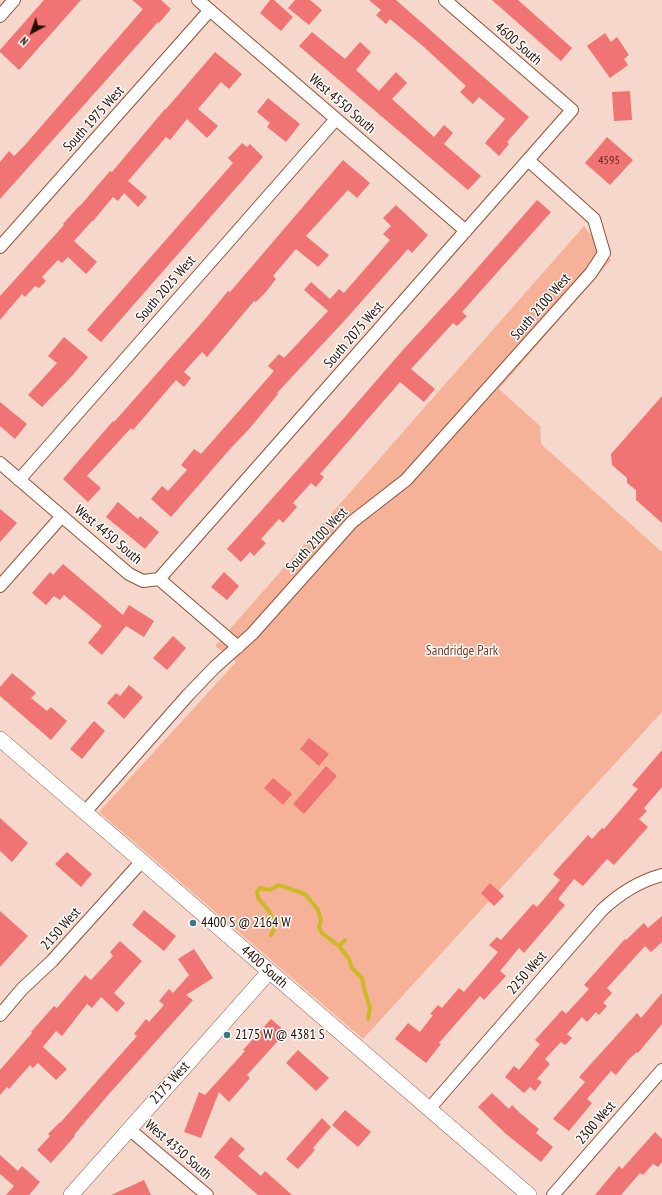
<!DOCTYPE html>
<html>
<head>
<meta charset="utf-8">
<style>
  body { margin:0 }
  #map { position:relative; width:662px; height:1195px; overflow:hidden; background:#f6d7cb; font-family:"PT Sans Narrow",sans-serif }
  canvas { display:block }
  .north { position:absolute; left:12px; top:12px; width:40px; height:40px; -webkit-text-stroke:3px #fff; paint-order:stroke; rotate:221deg; font-size:11px; font-weight:700; line-height:16px; text-align:center; color:#260c03 }
  .north::after { content:''; display:block; margin:auto; width:14px; height:18px; background:#260c03; clip-path:polygon(50% 0,100% 100%,50% 72%,0 100%) }
</style>
</head>
<body>
<div id="map">
<canvas width="662" height="1195"></canvas>
<div class="north">N</div>
</div>
<script>
const c = document.querySelector('canvas').getContext('2d');
c.lineJoin = 'round';
function fillPath(path, color) {
  c.fillStyle = color;
  c.fill(path, 'evenodd');
}
function trace(path, color, width, dash) {
  c.strokeStyle = color;
  c.lineWidth = width;
  c.lineCap = dash ? 'butt' : 'round';
  c.setLineDash(dash || []);
  c.stroke(path);
}
function write(font, color, halo, rows, align = 'center') {
  c.font = font + ' "PT Sans Narrow",sans-serif';
  c.lineWidth = 3;
  c.setLineDash([]);
  c.textBaseline = 'middle';
  c.strokeStyle = halo;
  c.fillStyle = color;
  for (const [text, x, y, turn = 0] of rows) {
    c.save();
    c.translate(x, y);
    c.rotate((+turn || 0) * Math.PI / 180);
    c.textAlign = isNaN(turn) ? turn : align;
    if (halo) c.strokeText(text, 0, 0);
    c.fillText(text, 0, 0);
    c.restore();
  }
}
fillPath(new Path2D(`
  M584 226 611 260 499 389 540 426 541 444 662 552V712L363 1039 99 812 236 662 215 646Z`), '#f6b298');
trace(new Path2D(`
  M271 935 276 926 269 911 258 898 257 892 260 888 270 890 279 885 305 894 318 910 321 920 319 927 322 933 339 946 345 940
  M339 946 349 959 352 968 362 978 365 992 370 1008 368 1019`), '#cbb926', 4);
fillPath(new Path2D(`
  M44 0H81L19 70 0 52V50Z
  M132 0H161L171 9 159 23 158 22 0 199V162L9 151 14 156 25 145 143 9Z
  M270 0H274L293 17 281 31 260 13Z
  M295 0H310L322 10 309 25 288 8Z
  M369 0H396L529 117 507 142 509 144 499 156 485 143 505 119 479 97 473 104 460 92 466 86 424 47 390 19 386 24 376 15 381 10Z
  M492 0H518L572 48 561 61Z
  M312 32 345 59 360 42 371 52 356 70 379 91 396 72 407 83 392 99 434 137 444 125 453 133 444 144 481 176 468 190 299 46Z
  M605 33 611 42 617 37 629 55 624 59 628 65 610 78 587 46Z
  M215 52 242 74 229 89 221 82 198 109 218 126 207 138 187 119 170 140 166 137 128 181 147 197 138 207 124 193 118 201 113 197 93 221H92L74 241 97 262 86 274 68 257 62 263 58 260 42 277 46 281 39 288 35 286 25 297 22 294 0 320V296L64 225 63 224 79 206H80L110 171 112 172 165 109H166Z
  M630 91 632 120 614 121 612 92Z
  M268 98 300 124 286 142 267 127 270 123 257 112Z
  M607 137 633 160 610 185 585 163Z
  M242 143 247 147 250 144 263 157 101 342 87 330 233 163 228 158Z
  M343 160 370 183 357 198 348 190 306 236 329 255 318 267 296 249 273 276 276 279 265 293 256 302 254 301 207 357 202 352 184 372 191 378 184 387 176 380 133 430 131 428 87 476 101 488 88 502 63 479 113 421 114 422 206 318 228 291 230 292Z
  M537 200 551 212 462 312 467 316 457 326 453 323 411 369 435 389 424 402 400 382 320 474 324 477 316 487 311 483 293 503 297 507 283 523 279 519 261 539 266 543 254 556 250 552 241 562 227 549 344 418 402 351 459 289Z
  M396 205 428 235 412 253 408 249 345 320 277 393 278 394 250 428 230 449 171 517 151 499 162 486 168 491 187 470 181 465 194 449 201 454 274 371 268 366 279 354 284 358 328 311 304 290 311 282 330 299 339 289 344 293 390 240 383 234 391 226 383 218Z
  M64 337 88 357 72 376 42 407 28 395 57 363 48 356Z
  M662 396V523L636 500V490L627 483V478L612 465 611 454Z
  M0 402 27 424 15 439 0 426Z
  M118 502 138 519 140 516 159 532 145 549 106 517Z
  M0 509 17 523 0 542Z
  M63 564 123 615 129 605 154 621 144 637 126 626 102 655 88 643 102 626 64 595 60 600 54 596 46 605 32 593 50 572 53 575Z
  M224 572 239 586 227 600 211 587Z
  M173 636 186 648 167 670 153 658Z
  M12 673 36 693 31 698 47 711 51 707 67 721 51 740 0 696V687Z
  M129 685 143 697 124 719 107 703 116 693 120 696Z
  M94 721 105 731 82 759 70 749Z
  M309 738 329 754 319 766 300 749Z
  M662 750V787L644 808 647 811 639 819 648 827 614 865 607 859 583 886 574 879 558 899 565 905 524 953 519 948 500 971 506 976 484 1000 480 996 439 1043 441 1044 426 1063 395 1039 408 1023 420 1032 433 1015 430 1014 438 1005 442 1008 459 988 464 992 498 952 489 945 497 937 501 940 533 904 537 907 560 880 553 874 588 835 592 839 602 828 604 829 638 789 632 785Z
  M326 766 337 776 304 814 293 804Z
  M273 778 292 794 283 805 264 788Z
  M0 818 28 843 12 862 0 851Z
  M67 852 92 874 81 887 55 864Z
  M490 883 504 896 494 906 481 893Z
  M144 910 176 936 164 951 132 925Z
  M0 911 28 936 0 967Z
  M662 916V942L651 952 645 946 607 988 612 993 603 1003 607 1006 599 1015 596 1012 587 1022 582 1017 567 1034 572 1038 565 1045 561 1042 545 1059 550 1064 537 1079 542 1082 535 1091 530 1087 524 1093 505 1077 514 1066 519 1070 540 1044 535 1040 562 1010 566 1014 589 989 584 985 625 939 626 940 644 923 648 928Z
  M120 941 142 961 114 993 125 1003 117 1012 101 997 92 1008 87 1004 62 1036 56 1031 43 1047 67 1069 56 1080 38 1063 33 1068 30 1065 9 1089 7 1087 0 1095V1070L32 1033 31 1032 54 1006 57 1008 85 975 91 980 113 956 110 952Z
  M194 949 213 978 186 995 193 1000 109 1094 74 1135 75 1136 51 1163 37 1150 50 1136 48 1134 60 1122V1123L137 1036 134 1034 146 1019 149 1022 164 1005 159 1001 169 989 173 993 189 975 178 959Z
  M662 993V1024L638 1053 637 1052 629 1059 616 1075 611 1071 587 1099 592 1103 569 1131 553 1119 585 1082 579 1077 637 1013 641 1018Z
  M271 1019 286 1032 247 1075 250 1078 229 1102 219 1092 201 1138 184 1132 199 1092 205 1095 245 1051 243 1050Z
  M298 1050 329 1078 316 1091 286 1063Z
  M492 1093 509 1109 512 1105 521 1114 539 1129 536 1133 553 1147 541 1162 506 1134 478 1107Z
  M345 1110 371 1132 358 1147 332 1125Z
  M322 1118 331 1127 313 1148 315 1150 298 1169 286 1159Z
  M655 1132 662 1139V1162L658 1167 653 1164 643 1175 640 1173 621 1195H595L619 1166 622 1169Z
  M231 1137 245 1149 238 1156 261 1176 265 1171 292 1195H258L214 1157Z
  M0 1155 18 1171 22 1166 40 1182 29 1195H6L14 1186 0 1174Z
  M144 1180 151 1195H111Z`), '#f07473');
const minor = new Path2D(`
  M198 0 466 231
  M0 16 14 0
  M0 247 210 10
  M0 463 129 574 143 581 159 579 238 647
  M19 480 336 119
  M159 579 572 110 445 0
  M0 586 62 516
  M85 812 188 695 215 667 252 634 352 522 406 480 591 273 604 253 594 219 528 160
  M0 1015 22 989 52 961 142 861
  M429 1109 602 910C619 894 640 881 662 875
  M129 1129 207 1195
  M553 1195 662 1070`);
const tertiary = new Path2D(`
  M0 739 529 1195
  M71 1195 269 972`);
trace(minor, '#925137', 14);
trace(tertiary, '#925137', 16);
trace(minor, '#fff', 12);
trace(tertiary, '#fff', 15);
for (const [x, y, r, color] of [
  [193,923,4,"#37768b"],
  [227,1035,4,"#37768b"]
]) {
  const dot = new Path2D();
  dot.arc(x, y, r, 0, 2 * Math.PI);
  c.fillStyle = color;
  c.fill(dot);
  trace(dot, '#fff', 1.5);
}
write('12px', '#58261f', null, [
  ["4595",609,161]
]);
write('14px', '#260c03', '#fff', [
  ["4600 South",518,44,41],
  ["West 4550 South",342,104,41],
  ["South 1975 West",94,119,-48],
  ["South 2025 West",166,289,-49],
  ["South 2100 West",541,307,-49],
  ["South 2075 West",354,335,-49],
  ["West 4450 South",108,535,40],
  ["South 2100 West",317,540,-47],
  ["2150 West",61,929,-48],
  ["4400 South",264,967,41],
  ["2250 West",527,973,-49],
  ["2175 West",170,1083,-48],
  ["2300 West",596,1123,-49],
  ["West 4350 South",178,1150,41]
]);
write('14px', '#7e3515', '#fff', [
  ["Sandridge Park",462,651]
]);
write('14px', '#260c03', '#fff', [
  ["4400 S @ 2164 W",201,923],
  ["2175 W @ 4381 S",235,1035]
], 'left');
</script>
</body>
</html>
